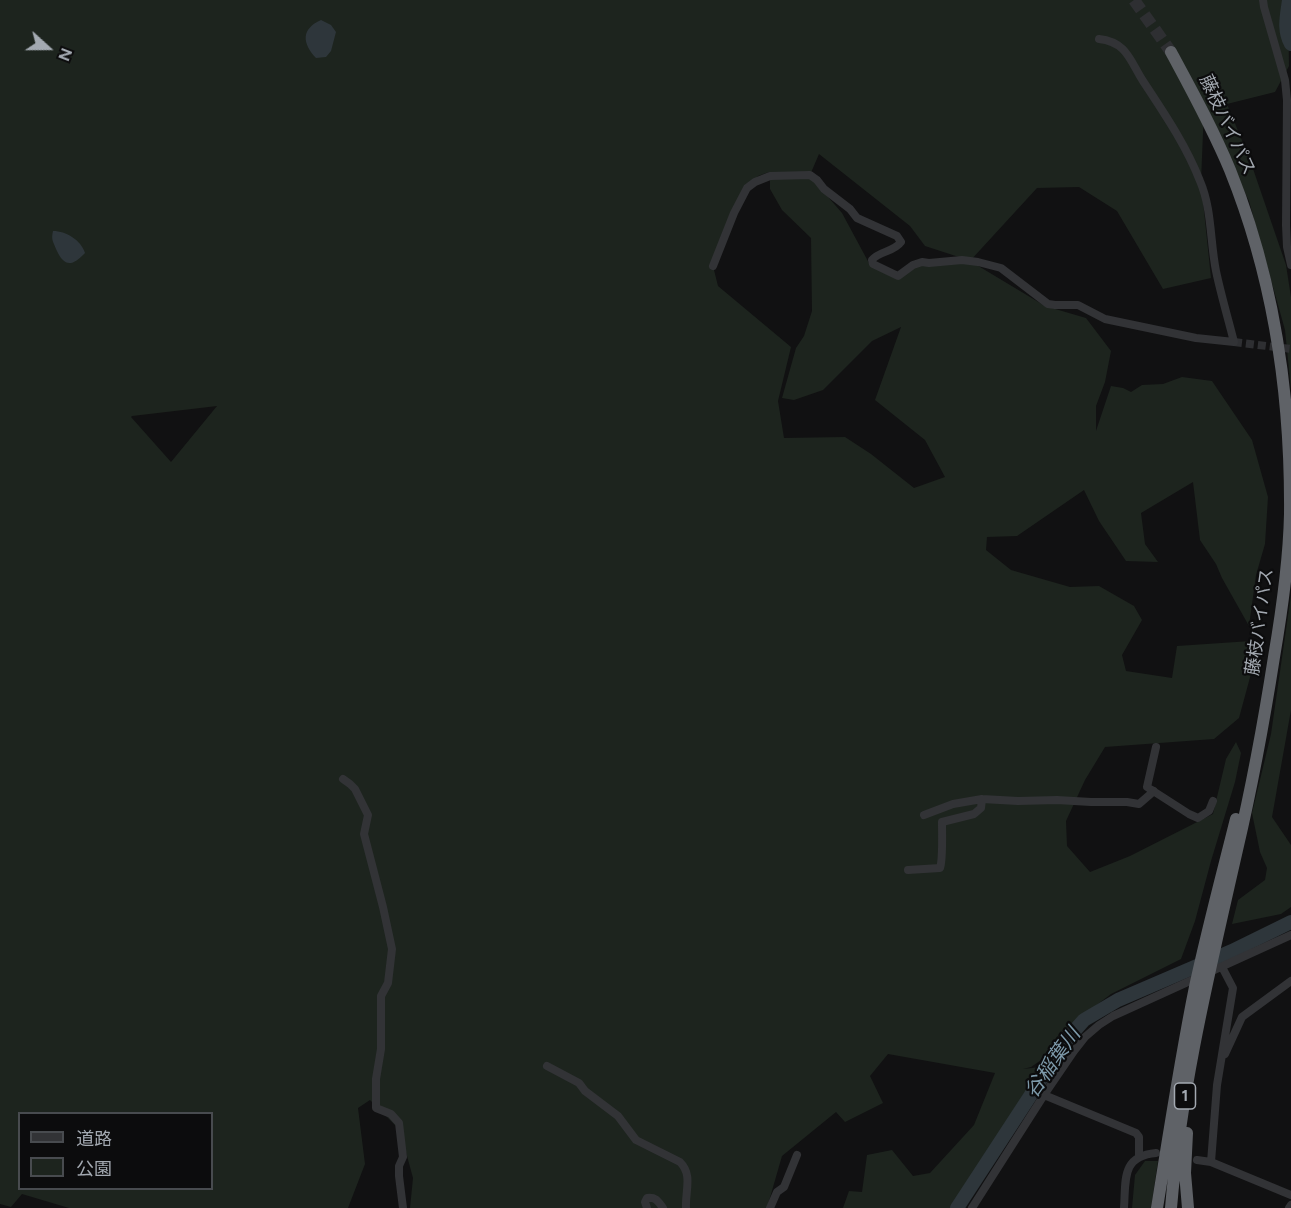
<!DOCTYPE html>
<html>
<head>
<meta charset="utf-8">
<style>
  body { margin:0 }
  #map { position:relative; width:1291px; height:1208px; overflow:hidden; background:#111112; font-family:Figtree,"Noto Sans JP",sans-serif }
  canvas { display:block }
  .legend { position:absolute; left:18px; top:1112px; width:195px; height:78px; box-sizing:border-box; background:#0c0c0d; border:2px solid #484b4f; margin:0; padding:8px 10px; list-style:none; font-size:18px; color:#a3a9b1 }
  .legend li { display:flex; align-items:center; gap:12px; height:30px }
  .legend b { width:30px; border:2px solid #484b4f }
  .north { position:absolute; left:18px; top:18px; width:60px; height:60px; -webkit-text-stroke:4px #0c0c0d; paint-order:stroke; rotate:111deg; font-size:16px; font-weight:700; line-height:24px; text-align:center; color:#a3a9b1 }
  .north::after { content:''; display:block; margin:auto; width:21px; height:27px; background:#a3a9b1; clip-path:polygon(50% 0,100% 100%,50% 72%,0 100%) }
</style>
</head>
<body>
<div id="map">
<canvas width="1291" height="1208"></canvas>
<ul class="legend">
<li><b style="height:8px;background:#323336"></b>道路</li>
<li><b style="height:16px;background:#1d241e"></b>公園</li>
</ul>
<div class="north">N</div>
</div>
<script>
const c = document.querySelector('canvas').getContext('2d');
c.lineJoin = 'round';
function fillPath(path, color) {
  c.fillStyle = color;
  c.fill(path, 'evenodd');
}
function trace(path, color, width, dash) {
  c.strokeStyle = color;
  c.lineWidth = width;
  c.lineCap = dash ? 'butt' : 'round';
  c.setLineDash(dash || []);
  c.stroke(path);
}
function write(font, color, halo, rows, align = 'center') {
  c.font = font + ' Figtree,"Noto Sans JP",sans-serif';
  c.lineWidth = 4.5;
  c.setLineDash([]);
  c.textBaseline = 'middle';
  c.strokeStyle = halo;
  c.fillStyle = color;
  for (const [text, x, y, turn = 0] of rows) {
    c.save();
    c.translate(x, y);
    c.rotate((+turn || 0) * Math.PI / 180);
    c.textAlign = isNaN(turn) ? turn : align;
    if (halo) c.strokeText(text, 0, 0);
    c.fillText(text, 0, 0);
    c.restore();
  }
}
fillPath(new Path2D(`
  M0 0H1288L1289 66 1275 92 1227 104 1250 160 1286 265 1291 297V390L1285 330 1249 201 1204 108 1201 182 1211 278 1163 289 1117 211 1079 187 1037 188 970 261 1045 306 1086 318 1111 351 1105 382 1096 406V431L1111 386 1123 388 1131 392 1142 385 1163 384 1182 377 1212 381 1252 440 1268 497 1265 544 1256 575 1249 626 1222 578 1216 564 1200 540 1193 482 1141 513 1145 544 1158 562 1126 561 1099 521 1084 490 1017 536 987 537 986 550 1011 570 1070 587 1099 586 1134 606 1142 620 1122 655 1126 671 1172 678 1177 646 1251 641 1252 670 1239 718 1214 739 1105 747 1085 780 1066 821 1067 846 1090 872 1130 856 1213 814 1226 759 1236 742 1241 753 1235 782 1211 861 1195 921 1181 959 1111 994 1077 1020 1050 1054 1031 1067 1023 1069 1041 1067 951 1208H843L849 1191 862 1192 867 1155 892 1150 913 1176 930 1173 974 1125 995 1073 888 1054 870 1076 883 1103 845 1122 836 1112 782 1156 767 1208H410L413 1178 400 1130 370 1100 358 1108 365 1164 348 1208H69L22 1194 11 1207 0 1204ZM819 154 910 226 925 246 968 260 916 262 900 278 870 265 842 213 809 175H810ZM769 172 802 174 770 176V189L782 210 811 238 812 311 804 336 796 348 782 398 794 400 823 390 872 341 901 327 875 400 925 440 945 477 914 488 871 454 845 437 784 438 778 401 791 347 718 286 713 266 747 188 758 176ZM217 406 171 462 131 417 132 416ZM20 1114H212V1188H20Z
  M1291 595V710L1272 817 1291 845V907L1281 914 1232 924 1238 900 1265 880 1267 868 1260 852 1252 813 1271 734Z
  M1145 1161H1158L1151 1208H1132L1135 1175Z`), '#1d241e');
fillPath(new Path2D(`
  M321 20 331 25 336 32 331 51 326 57 316 58C302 43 301 29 321 20Z
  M53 231C66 231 81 240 85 253 72 267 64 267 56 249 53 241 51 240 53 231Z`), '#2e363b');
trace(new Path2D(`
  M1289 0C1287 16 1283 29 1291 44
  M957 1208 1068 1038 1084 1020 1118 1000 1232 951 1291 922`), '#2e363b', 14);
trace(new Path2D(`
  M1234 342 1291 349`), '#2e2f32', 8, [8, 4]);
trace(new Path2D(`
  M1134 0 1171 52`), '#2e2f32', 12, [12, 6]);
trace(new Path2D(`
  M1263 0 1264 7 1285 80 1287 100 1286 225 1287 247 1291 265
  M713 266 734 213 747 188 755 182 770 176 810 175 817 180 824 189 850 209 857 218 897 236 901 242C894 252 879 251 872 260L873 264 898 276 913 265 922 262 929 263 962 260 978 262 1001 268 1048 304 1055 305H1078L1105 319 1196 338 1234 342C1228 318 1221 295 1216 271 1210 241 1212 209 1200 181 1186 145 1164 113 1143 81 1130 61 1127 42 1099 39
  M1156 747 1147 787 1189 814 1198 818 1209 811 1213 801
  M343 779 350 784 355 789 368 815 364 834 383 907 392 949 388 983 381 996V1049L376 1079V1108L391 1114 399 1123 403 1157 399 1166V1176L403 1208
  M924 815 953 804 982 799 1018 801 1057 800 1091 802H1127L1139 804 1154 791
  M908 870 940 868C943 860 942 833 942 822L974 814 981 808 982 799
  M1225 1054 1242 1017 1291 981
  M547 1066 579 1083 585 1091 618 1116 636 1140 680 1162C693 1175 685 1191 686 1208
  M1044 1095 1136 1133 1139 1137V1156
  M1197 1160 1211 1162 1291 1195
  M1211 1162 1217 1085 1233 988 1222 967
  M647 1208 645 1202 647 1198C656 1197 658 1201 663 1208
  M770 1208 777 1192 784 1187 797 1155
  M972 1208 1044 1095 1074 1051 1085 1037 1099 1025 1113 1016 1291 935
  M1124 1208C1126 1180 1121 1156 1156 1153
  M1289 1208 1291 1205`), '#323336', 8);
trace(new Path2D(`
  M1171 52C1192 91 1213 129 1230 170 1274 279 1291 397 1290 514 1289 562 1282 610 1274 657 1264 721 1252 786 1237 850 1210 969 1181 1087 1171 1208
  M1187 1133 1185 1173 1188 1208
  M1157 1208C1169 1134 1180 1061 1195 987 1207 931 1222 875 1236 819`), '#5f6267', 12);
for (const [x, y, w] of [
  [1185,1096,21]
]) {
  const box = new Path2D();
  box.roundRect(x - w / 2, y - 13, w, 26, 4.5);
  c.fillStyle = '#0c0c0d';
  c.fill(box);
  trace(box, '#a3a9b1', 1.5);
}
write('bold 16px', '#a3a9b1', null, [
  ["1",1185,1096]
]);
write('18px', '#a3a9b1', '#0c0c0d', [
  ["藤枝バイパス",1227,125,65],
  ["藤枝バイパス",1260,622,-82]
]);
write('italic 20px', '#7d99a9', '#0c0c0d', [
  ["谷稲葉川",1053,1063,-55]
]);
</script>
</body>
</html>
